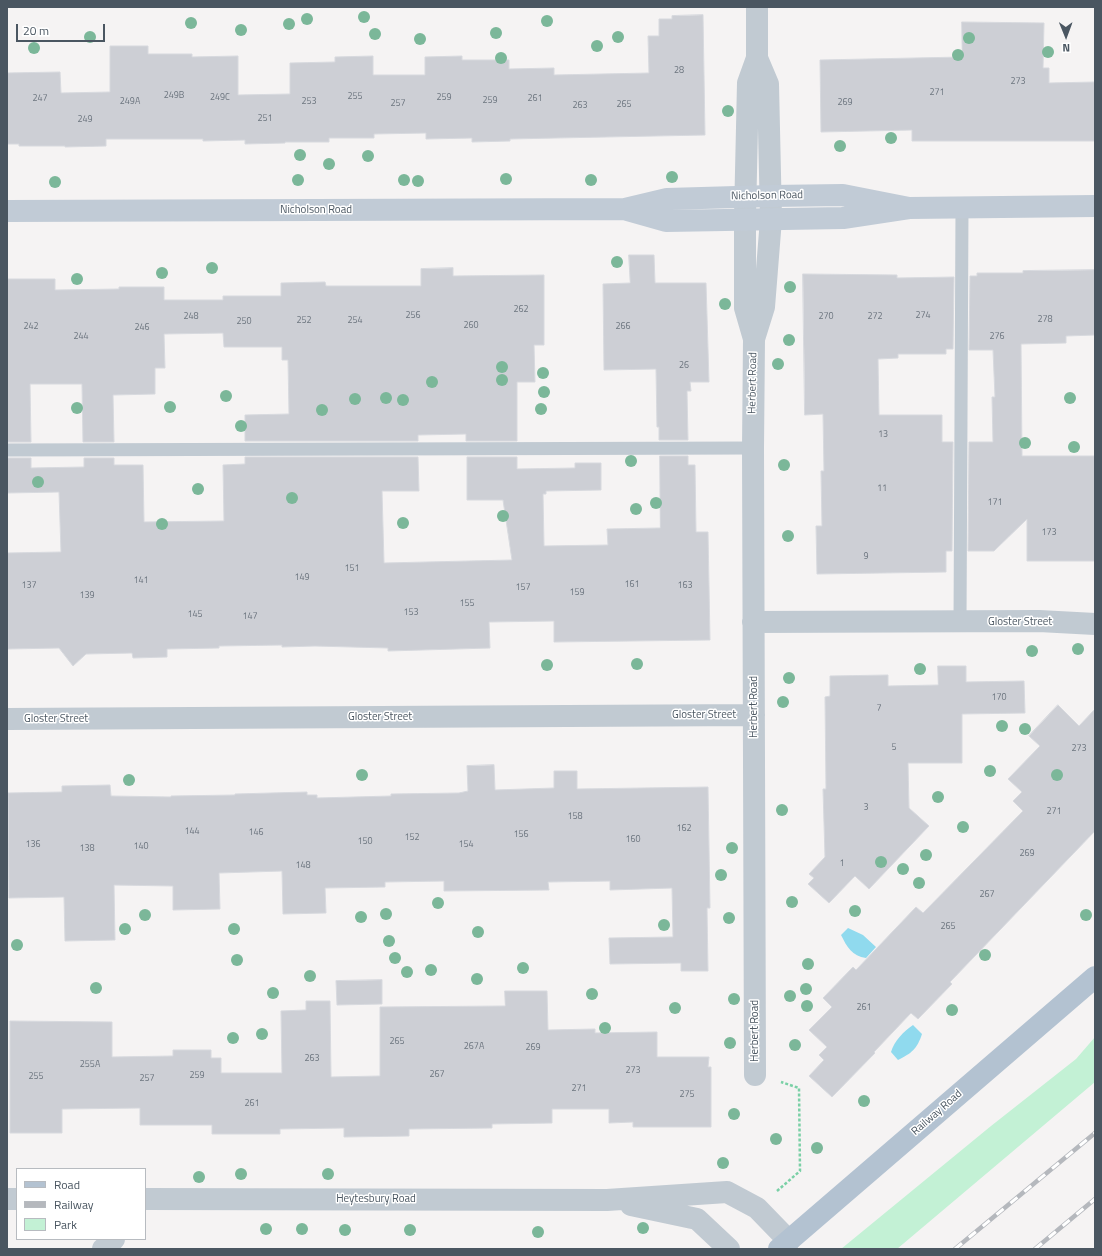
<!DOCTYPE html>
<html>
<head>
<meta charset="utf-8">
<style>
  body { margin:0 }
  #map { position:relative; width:1102px; height:1256px; overflow:hidden; background:#f5f3f3; font-family:"Titillium Web",sans-serif }
  canvas { display:block }
  .frame { position:absolute; inset:0; border:8px solid #4a5661; pointer-events:none }
  .legend { position:absolute; left:16px; top:1168px; width:130px; height:72px; box-sizing:border-box; background:#fff; border:1px solid #b7bbc0; margin:0; padding:5px 7px; list-style:none; font-size:12px; color:#4a5661 }
  .legend li { display:flex; align-items:center; gap:8px; height:20px }
  .legend b { width:20px; border:1px solid #b7bbc0 }
  .north { position:absolute; left:1046px; top:16px; width:40px; height:40px; -webkit-text-stroke:3px #fff; paint-order:stroke; rotate:179deg; font-size:11px; font-weight:700; line-height:16px; text-align:center; color:#4a5661 }
  .north::after { content:''; display:block; margin:auto; width:14px; height:18px; background:#4a5661; clip-path:polygon(50% 0,100% 100%,50% 72%,0 100%) }
  .scale { position:absolute; left:16px; top:24px; width:89px; height:18px; box-sizing:border-box; border:2px solid #4a5661; border-top:0; padding-left:5px; font-size:12px; line-height:14px; white-space:nowrap; color:#4a5661; -webkit-text-stroke:3px #fff; paint-order:stroke }
</style>
</head>
<body>
<div id="map">
<canvas width="1102" height="1256"></canvas>
<div class="frame"></div>
<ul class="legend">
<li><b style="height:5px;background:#b3c2d1"></b>Road</li>
<li><b style="height:5px;background:#b5b8bd"></b>Railway</li>
<li><b style="height:11px;background:#c3f1d5"></b>Park</li>
</ul>
<div class="north">N</div>
<div class="scale">20 m</div>
</div>
<script>
const c = document.querySelector('canvas').getContext('2d');
c.lineJoin = 'round';
function fillPath(path, color) {
  c.fillStyle = color;
  c.fill(path, 'evenodd');
}
function trace(path, color, width, dash) {
  c.strokeStyle = color;
  c.lineWidth = width;
  c.lineCap = dash ? 'butt' : 'round';
  c.setLineDash(dash || []);
  c.stroke(path);
}
function write(font, color, halo, rows, align = 'center') {
  c.font = font + ' "Titillium Web",sans-serif';
  c.lineWidth = 3;
  c.setLineDash([]);
  c.textBaseline = 'middle';
  c.strokeStyle = halo;
  c.fillStyle = color;
  for (const [text, x, y, turn = 0] of rows) {
    c.save();
    c.translate(x, y);
    c.rotate((+turn || 0) * Math.PI / 180);
    c.textAlign = isNaN(turn) ? turn : align;
    if (halo) c.strokeText(text, 0, 0);
    c.fillText(text, 0, 0);
    c.restore();
  }
}
fillPath(new Path2D(`
  M1095 1037V1082L897 1249H841L991 1126 1076 1059Z`), '#c3f1d5');
fillPath(new Path2D(`
  M848 928 863 935 876 947 866 958C852 956 847 947 841 935Z
  M913 1025 922 1034C917 1049 912 1053 898 1060L891 1052C894 1041 904 1031 913 1025Z`), '#90daee');
const building = new Path2D(`
  M703 15 705 135 556 138 510 139V141L472 142V138L426 139V133L374 134V138H329V142H285V143L245 144V140L203 141V139H106V146L65 147V146H19V144H7V73L60 72 61 93 110 92V46H148V54H192V57L238 56V95L290 94V63L335 62V57L373 56V75H425V57L462 56V60H509V69L554 68V75L649 73 648 36H659V19H672V16Z
  M962 22 1044 23 1043 68H1049V83L1095 82V141H912V130L821 132 820 60 962 57Z
  M629 255H654L655 283H706L709 382H690L691 391H687L688 440H659V427H657L656 369 604 370 603 284 630 283Z
  M453 268V276L544 275V345H534L535 382H517V441H466V434L418 435V441H245V415L289 414 288 360H282V347H224L223 333 164 334 165 368H155V394L113 395 114 442H83L82 384H30L31 442H7V279H55V290L119 289V287H164V300H223V296H281V283L325 282 326 286H421V269Z
  M1095 270V335L1066 336V343L1021 344 1022 456H1095V561H1027V519L994 551H968L969 442H993L992 397H995L993 350H969L970 276H977V273H1023V271Z
  M803 274 897 275V278L954 277 953 349H946V354H898V358L878 359 879 415H942V442H953L952 551H946V572L817 574 816 526H822L821 471H824L823 414 805 415Z
  M660 456H688V465H695L696 532H708L710 640 554 642V621L489 622 490 648 388 651V648L315 646 282 647V645L219 646V648L167 649V657L133 658 132 653 86 654 73 666 59 648 8 649 7 553 61 552 59 492 7 493V458H31V468L84 467V458H114V465H143L144 522 224 521 223 465 245 464V457H418L419 491H382L384 563 512 560 503 500H467V457H517V469L575 468V463H601V490L546 491V494H543L544 546 608 545 607 529 660 528Z
  M938 666H966V682L1024 681 1025 713 962 714V763H908L909 808 929 826 869 889 855 876 829 903 808 884 814 878 809 874 825 857 823 789H826L825 697 830 696V676L888 675V686L938 685Z
  M1058 705 1079 726 1095 709V831L950 982 952 984 918 1019 911 1013 874 1052 875 1053 832 1097 809 1076 824 1060 819 1055 827 1047 809 1030 832 1007 823 998 853 967 856 970 916 907 923 913 1023 811 1013 801 1022 792 1008 779 1040 746 1029 736Z
  M494 765 495 790 554 788V771H577V789L708 787 710 908H707L708 971H681V963L610 964 609 938 673 937 672 888 610 890V881L548 882 549 890 444 891V881L385 882V887L325 888 326 913 283 914 282 871 219 873 220 909 173 910V886L114 885 115 940 65 941 64 897 9 898 8 793 62 792V786L110 785 111 796 171 797V796L235 795V794L307 792V795H317V798L391 796V794L459 793 468 791 467 766Z
  M382 980V1004L337 1005 336 981Z
  M505 991H547L548 1030 595 1029V1033L657 1032V1057H709L708 1067H711V1127H633V1122L609 1123V1109H552V1123L492 1124V1128L409 1129V1136L344 1137V1128L280 1129V1134H212V1125H140V1108L62 1109V1133H10V1021L112 1022V1057L173 1056V1050H211V1058H221V1073H282L281 1011 306 1010V1001H330L331 1077 380 1076V1007L505 1006Z`);
fillPath(building, '#cdcfd5');
trace(building, '#d7d9de', 1);
trace(new Path2D(`
  M777 1191 800 1171 799 1088 781 1082`), '#7ad0a6', 2.5, [3, 2]);
trace(new Path2D(`
  M7 450 753 448
  M960 622 962 208`), '#c1cad2', 13);
trace(new Path2D(`
  M745 220V308L754 339 753 448 755 1075
  M754 339 764 307 771 219
  M753 622 1039 621 1095 624
  M7 719 754 715
  M7 1199H17
  M145 1199 607 1200 727 1192 757 1208 789 1241
  M631 1205 697 1219 729 1249
  M103 1249 114 1239`), '#c1cad2', 22);
trace(new Path2D(`
  M757 58 768 84 771 219
  M745 216 748 83 757 58V7`), '#c1cad2', 22);
trace(new Path2D(`
  M627 210 666 221 843 218 909 208 1095 206
  M7 211 625 209 667 199 771 196 843 195 909 208`), '#c1cbd6', 22);
trace(new Path2D(`
  M779 1249 1095 977`), '#b3c2d1', 22);
const rail = new Path2D(`
  M955 1249 1095 1133
  M1035 1249 1095 1199`);
trace(rail, '#b5b8bd', 4.5);
trace(rail, '#fff', 3, [9]);
c.fillStyle = '#7bb799';
for (const [x, y] of [
  [364,17],
  [307,19],
  [547,21],
  [191,23],
  [289,24],
  [241,30],
  [496,33],
  [375,34],
  [90,37],
  [618,37],
  [969,38],
  [420,39],
  [597,46],
  [34,48],
  [1048,52],
  [958,55],
  [501,58],
  [728,111],
  [891,138],
  [840,146],
  [300,155],
  [368,156],
  [329,164],
  [672,177],
  [506,179],
  [298,180],
  [404,180],
  [591,180],
  [418,181],
  [55,182],
  [617,262],
  [212,268],
  [162,273],
  [77,279],
  [790,287],
  [725,304],
  [789,340],
  [778,364],
  [502,367],
  [543,373],
  [502,380],
  [432,382],
  [544,392],
  [226,396],
  [386,398],
  [1070,398],
  [355,399],
  [403,400],
  [170,407],
  [77,408],
  [541,409],
  [322,410],
  [241,426],
  [1025,443],
  [1074,447],
  [631,461],
  [784,465],
  [38,482],
  [198,489],
  [292,498],
  [656,503],
  [636,509],
  [503,516],
  [403,523],
  [162,524],
  [788,536],
  [1078,649],
  [1032,651],
  [637,664],
  [547,665],
  [920,669],
  [789,678],
  [783,702],
  [1002,726],
  [1025,729],
  [990,771],
  [362,775],
  [1057,775],
  [129,780],
  [938,797],
  [782,810],
  [963,827],
  [732,848],
  [926,855],
  [881,862],
  [903,869],
  [721,875],
  [919,883],
  [792,902],
  [438,903],
  [855,911],
  [386,914],
  [145,915],
  [1086,915],
  [361,917],
  [729,918],
  [664,925],
  [125,929],
  [234,929],
  [478,932],
  [389,941],
  [17,945],
  [985,955],
  [395,958],
  [237,960],
  [808,964],
  [523,968],
  [431,970],
  [407,972],
  [310,976],
  [477,979],
  [96,988],
  [806,989],
  [273,993],
  [592,994],
  [790,996],
  [734,999],
  [807,1006],
  [675,1008],
  [952,1010],
  [605,1028],
  [262,1034],
  [233,1038],
  [730,1043],
  [795,1045],
  [864,1101],
  [734,1114],
  [776,1139],
  [817,1148],
  [723,1163],
  [241,1174],
  [328,1174],
  [199,1177],
  [643,1228],
  [266,1229],
  [302,1229],
  [345,1230],
  [410,1230],
  [538,1232]
]) {
  c.beginPath();
  c.arc(x, y, 6, 0, 2 * Math.PI);
  c.fill();
}
write('9px', '#6b747e', null, [
  ["28",679,71],
  ["273",1018,82],
  ["271",937,93],
  ["249B",174,96],
  ["255",355,97],
  ["249C",220,98],
  ["259",444,98],
  ["247",40,99],
  ["261",535,99],
  ["259",490,101],
  ["249A",130,102],
  ["253",309,102],
  ["269",845,103],
  ["257",398,104],
  ["265",624,105],
  ["263",580,106],
  ["251",265,119],
  ["249",85,120],
  ["262",521,310],
  ["256",413,316],
  ["274",923,316],
  ["248",191,317],
  ["270",826,317],
  ["272",875,317],
  ["278",1045,320],
  ["252",304,321],
  ["254",355,321],
  ["250",244,322],
  ["260",471,326],
  ["242",31,327],
  ["266",623,327],
  ["246",142,328],
  ["244",81,337],
  ["276",997,337],
  ["26",684,366],
  ["13",883,435],
  ["11",882,489],
  ["171",995,503],
  ["173",1049,533],
  ["9",866,557],
  ["151",352,569],
  ["149",302,578],
  ["141",141,581],
  ["161",632,585],
  ["137",29,586],
  ["163",685,586],
  ["157",523,588],
  ["159",577,593],
  ["139",87,596],
  ["155",467,604],
  ["153",411,613],
  ["145",195,615],
  ["147",250,617],
  ["170",999,698],
  ["7",879,709],
  ["5",894,748],
  ["273",1079,749],
  ["3",866,808],
  ["271",1054,812],
  ["158",575,817],
  ["162",684,829],
  ["144",192,832],
  ["146",256,833],
  ["156",521,835],
  ["152",412,838],
  ["160",633,840],
  ["150",365,842],
  ["136",33,845],
  ["154",466,845],
  ["140",141,847],
  ["138",87,849],
  ["269",1027,854],
  ["1",842,864],
  ["148",303,866],
  ["267",987,895],
  ["265",948,927],
  ["261",864,1008],
  ["265",397,1042],
  ["267A",474,1047],
  ["269",533,1048],
  ["263",312,1059],
  ["255A",90,1065],
  ["273",633,1071],
  ["267",437,1075],
  ["259",197,1076],
  ["255",36,1077],
  ["257",147,1079],
  ["271",579,1089],
  ["275",687,1095],
  ["261",252,1104]
]);
write('11px', '#4a5661', '#fff', [
  ["Nicholson Road",767,196,-1],
  ["Nicholson Road",316,210],
  ["Herbert Road",753,383,-89],
  ["Gloster Street",1020,622],
  ["Herbert Road",754,707,-90],
  ["Gloster Street",704,715],
  ["Gloster Street",380,717],
  ["Gloster Street",56,719],
  ["Herbert Road",755,1031,-90],
  ["Railway Road",937,1113,-41],
  ["Heytesbury Road",376,1199]
]);
</script>
</body>
</html>
